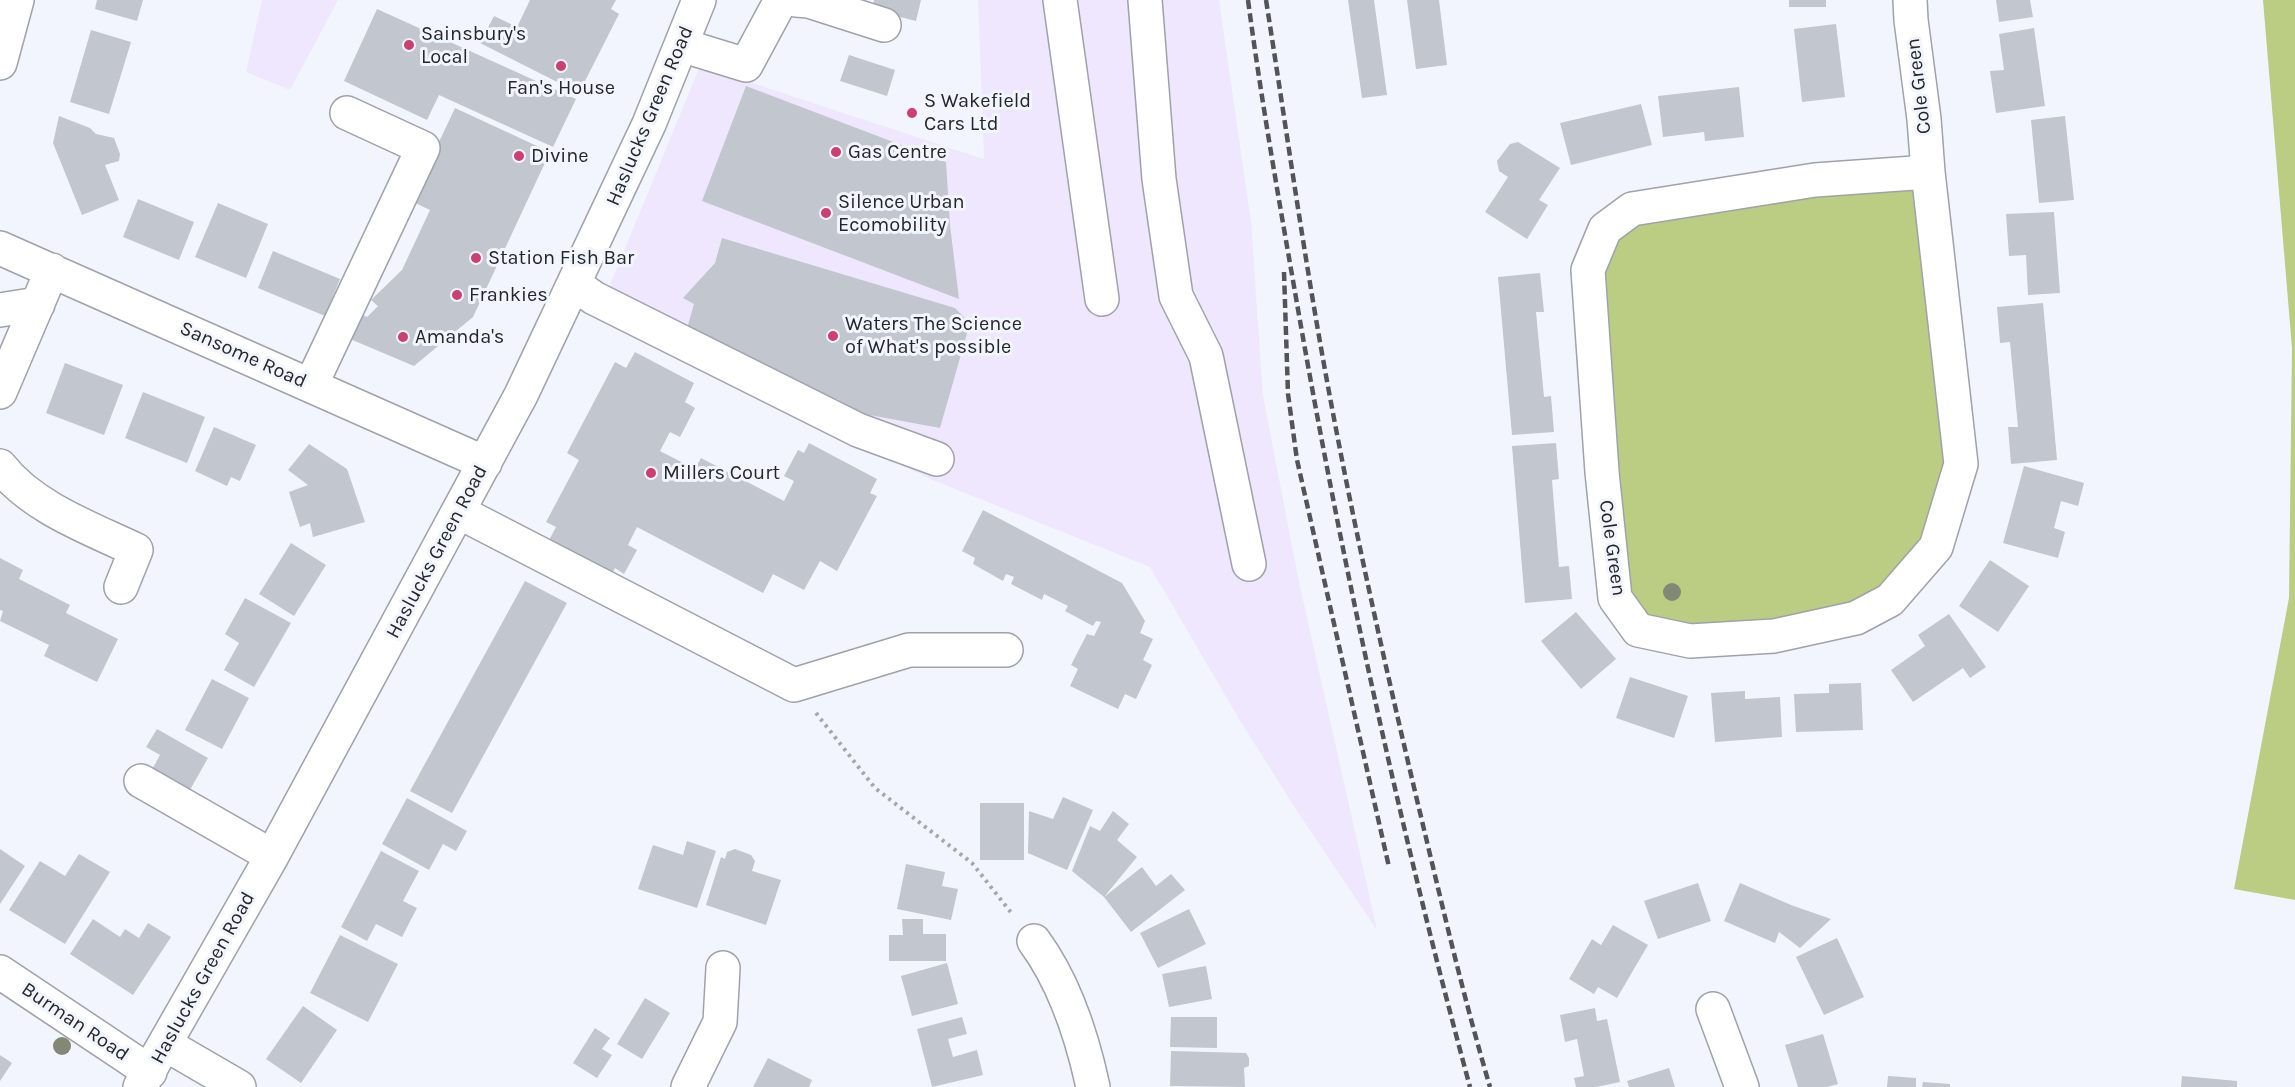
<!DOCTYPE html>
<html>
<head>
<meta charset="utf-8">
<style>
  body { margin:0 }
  canvas { display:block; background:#f2f5fd }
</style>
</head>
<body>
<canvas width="2295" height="1087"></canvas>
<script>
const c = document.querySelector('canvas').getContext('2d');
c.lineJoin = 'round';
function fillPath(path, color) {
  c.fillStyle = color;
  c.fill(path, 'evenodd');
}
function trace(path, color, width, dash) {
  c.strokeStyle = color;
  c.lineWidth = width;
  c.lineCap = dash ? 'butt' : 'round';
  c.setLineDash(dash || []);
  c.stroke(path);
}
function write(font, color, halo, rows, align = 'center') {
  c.font = font + ' Karla,sans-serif';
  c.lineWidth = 6;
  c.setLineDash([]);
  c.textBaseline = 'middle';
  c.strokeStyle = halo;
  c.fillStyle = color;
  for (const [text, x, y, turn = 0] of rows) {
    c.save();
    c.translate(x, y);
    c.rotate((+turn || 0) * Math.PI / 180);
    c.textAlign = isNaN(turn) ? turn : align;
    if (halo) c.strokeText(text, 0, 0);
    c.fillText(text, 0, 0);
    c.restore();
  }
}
fillPath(new Path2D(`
  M262 0H338L290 90 246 72Z
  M978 0H1219L1251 222 1263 396 1299 582 1377 930 1295 808 1239 719 1150 567 930 479 598 314 700 66 984 159Z`), '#efe7fd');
fillPath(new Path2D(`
  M2263 0H2295V900L2234 889 2289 598 2292 348Z
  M1928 172 1961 464 1936 547 1856 618 1638 630 1602 472 1605 229Z`), '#bacd82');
fillPath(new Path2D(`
  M97 0H143L137 21 95 9Z
  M530 0H616L611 9 619 14 579 93 480 43 494 16 517 27Z
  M874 0H921L916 21 872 10Z
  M1348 0H1374L1387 95 1362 98Z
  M1407 0H1439L1447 65 1416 69Z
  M1789 0H1826V7H1789Z
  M1996 0H2030L2033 17 1999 22Z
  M377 9 576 99 553 147 439 95 427 120 344 81Z
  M1836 24 1845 97 1802 102 1794 29Z
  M2034 28 2045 106 1996 113 1990 71 2004 70 1999 34Z
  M91 30 131 42 109 114 70 102Z
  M849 55 895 70 887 96 840 81Z
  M746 86 946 162 950 225 959 299 702 201Z
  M1739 87 1744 137 1705 141 1704 132 1663 137 1658 96Z
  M1641 104 1652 145 1571 165 1560 123Z
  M455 108 550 152 473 317 414 366 343 336 352 310 367 317 378 306 371 300 402 270 430 210 411 201Z
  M59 116 90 128 96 134 114 138 120 154 119 161 105 165 119 200 82 215 53 143Z
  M2065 116 2074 200 2039 203 2031 120Z
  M1518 142 1560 168 1539 200 1548 205 1527 239 1485 212 1508 177 1499 171 1497 161 1510 144Z
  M138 199 194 222 179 260 123 237Z
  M218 203 268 224 246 278 195 257Z
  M2054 212 2060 293 2028 295 2026 255 2009 256 2006 214Z
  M722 238 955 308 970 323 940 428 837 409 839 400 775 383 710 353 714 340 686 332 694 304 683 298 715 263Z
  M273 251 340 279 325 316 258 288Z
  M1540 273 1544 312H1536L1544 397 1551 396 1554 432 1512 435 1498 277Z
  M2043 303 2057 460 2011 464 2008 427H2018L2010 342 2000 343 1997 307Z
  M635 352 694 383 685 402 695 408 680 437 670 432 660 451 695 469 701 458 784 501 794 481 784 476 798 450 804 453 809 443 877 479 870 493 877 496 837 571 820 561 804 590 773 574 763 593 637 527 628 545 637 550 624 574 615 568 610 577 547 544 556 527 546 522 579 460 567 453 615 362 626 368Z
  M65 363 123 385 104 435 46 413Z
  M143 392 205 417 187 463 125 438Z
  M214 427 256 445 240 481 231 477 227 486 195 471Z
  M1556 443 1559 479 1552 480 1559 567 1569 566 1572 599 1525 603 1512 446Z
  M309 444 347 469 365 522 313 537 310 523 300 527 289 492 308 485 288 470Z
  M2024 466 2084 483 2078 506 2061 501 2054 528 2065 532 2058 558 2003 543Z
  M983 510 1122 583 1145 621 1140 633 1153 639 1143 660 1152 665 1136 699 1125 694 1118 709 1070 686 1078 669 1071 665 1087 634 1094 636 1101 622 1096 621 1093 626 1065 611 1068 606 1044 594 1042 600 1011 584 1014 577 1006 574 1003 581 973 564 975 558 962 551Z
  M291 543 326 565 294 616 259 594Z
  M0 558 23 570 19 579 70 605 66 613 118 639 97 682 44 656 49 645 0 621 3 611 0 610Z
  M1990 560 2029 586 1998 632 1959 606Z
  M525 581 567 603 452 813 410 791Z
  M245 598 291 623 254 687 224 670 239 643 225 634Z
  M1576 612 1616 659 1581 689 1541 641Z
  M1949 614 1986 667 1970 678 1963 668 1913 702 1891 670 1925 646 1918 635Z
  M1630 677 1688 696 1674 738 1616 718Z
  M212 679 249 698 222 749 185 730Z
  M1861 683 1863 730 1796 732 1794 694 1829 693V684Z
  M1745 691V699L1780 697 1782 737 1715 742 1711 693Z
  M157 729 208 758 186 797 149 775 160 755 146 747Z
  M1063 797 1093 810 1067 870 1028 853 1029 811 1053 819Z
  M407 798 467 831 456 851 443 844 429 870 382 844Z
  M980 803H1024V860H980Z
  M1113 811 1129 824 1117 840 1137 857 1104 897 1142 867 1156 886 1171 874 1185 890 1131 932 1104 897 1072 871 1090 826 1100 831Z
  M687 841 716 851 697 908 638 889 653 845 683 855Z
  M0 849 25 866 0 904Z
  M735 849 751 855 755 861 752 871 781 880 766 925 706 905 721 857 725 859 727 852Z
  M381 851 419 871 403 901 417 908 402 937 376 924 367 941 341 927Z
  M79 854 110 872 65 944 9 910 40 861 65 876Z
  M906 864 945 872 942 886 958 889 951 920 897 909Z
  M1698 883 1711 921 1658 939 1644 901Z
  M1740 883 1791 905 1831 919 1800 948 1779 932 1775 943 1724 921Z
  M1189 909 1206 944 1158 968 1140 933Z
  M93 919 120 937 125 929 139 938 148 923 171 937 133 995 70 954Z
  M902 919H923V934H946V961H889V935H903Z
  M1613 925 1648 945 1617 998 1598 987 1594 994 1569 979 1592 939 1601 945Z
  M340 935 398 964 368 1022 310 993Z
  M1837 938 1864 997 1824 1015 1796 957Z
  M947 963 958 1004 912 1016 901 976Z
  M1206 966 1212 999 1169 1007 1162 974Z
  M645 998 670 1013 642 1059 617 1044Z
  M303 1006 337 1030 301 1083 266 1059Z
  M1595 1008 1597 1021 1607 1019 1620 1082 1596 1087H1576L1574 1078 1584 1076 1577 1039 1565 1042 1560 1015Z
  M962 1017 967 1034 948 1039 953 1057 977 1050 983 1075 932 1087 917 1029Z
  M1171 1017H1217V1048L1170 1047Z
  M595 1028 610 1038 602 1049 612 1055 597 1078 573 1063Z
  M1823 1034 1838 1084 1827 1087H1798L1785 1045Z
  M1171 1051 1246 1053 1249 1058V1066L1244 1068 1245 1087 1170 1086Z
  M0 1055 12 1063 0 1081Z
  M768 1058 812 1080 809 1087H753Z
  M1669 1068 1675 1087H1629L1627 1081Z
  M1888 1076 1916 1078V1087H1887Z
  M2182 1076 2237 1081V1087H2181Z
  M1923 1082 1950 1084V1087H1922Z`), '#c2c6cf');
const minor = new Path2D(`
  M796 0 809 1 884 25
  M1060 0 1102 299
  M1145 0 1159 179 1176 296 1206 356 1249 564
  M1910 0 1911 20 1924 119 1928 172 1961 464 1936 547 1890 600 1856 618 1774 636 1690 641 1638 630 1615 598 1602 472 1588 270 1605 229 1632 209 1815 180 1928 172
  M681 45 746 65 781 0
  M0 63 17 0
  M0 248 485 463
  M574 284 594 298 858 430 937 459
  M0 310 38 304
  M311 385 423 148 347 113
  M0 392 52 270
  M0 466C33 508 90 528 136 550L121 587
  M459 512 794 685 909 650H1006
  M141 781 272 856
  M1034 941C1065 983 1082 1036 1093 1087
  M0 972 150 1072
  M1713 1009 1742 1087
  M165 1044 239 1087
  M140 1087 272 856 521 395 649 124 699 0
  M688 1087 720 1022 723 968`);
trace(minor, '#9fa2ab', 36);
trace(new Path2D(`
  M816 713 875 788 972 863 1013 915`), '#a5a7ae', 4, [3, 4.5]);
trace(minor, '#fff', 33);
trace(new Path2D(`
  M1248 0C1261 98 1278 195 1295 292 1341 559 1399 825 1470 1087
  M1266 0C1284 114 1300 228 1320 342 1347 496 1381 648 1417 800 1440 896 1462 992 1490 1087
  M1284 272 1288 394 1297 460 1389 867`), '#525458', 4.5, [9, 4.5]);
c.fillStyle = '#828776';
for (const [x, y] of [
  [1672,592],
  [62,1046]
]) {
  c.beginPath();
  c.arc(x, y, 9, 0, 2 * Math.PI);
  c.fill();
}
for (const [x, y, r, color] of [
  [409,45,6,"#cc3f6f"],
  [561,66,6,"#cc3f6f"],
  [912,113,6,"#cc3f6f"],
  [836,152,6,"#cc3f6f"],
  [519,156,6,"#cc3f6f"],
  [826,213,6,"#cc3f6f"],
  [476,258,6,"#cc3f6f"],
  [457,295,6,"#cc3f6f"],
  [833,336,6,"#cc3f6f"],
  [403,337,6,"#cc3f6f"],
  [651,473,6,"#cc3f6f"]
]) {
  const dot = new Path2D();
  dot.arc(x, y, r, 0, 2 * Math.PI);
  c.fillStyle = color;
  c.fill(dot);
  trace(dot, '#f2f5fd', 2);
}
write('20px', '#25262a', '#f2f5fd', [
  ["Sainsbury's",421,34],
  ["Local",421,57],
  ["Fan's House",561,88,"center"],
  ["S Wakefield",924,101],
  ["Cars Ltd",924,124],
  ["Gas Centre",848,152],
  ["Divine",531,156],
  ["Silence Urban",838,202],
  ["Ecomobility",838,225],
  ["Station Fish Bar",488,258],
  ["Frankies",469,295],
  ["Waters The Science",845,324],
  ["of What's possible",845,347],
  ["Amanda's",415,337],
  ["Millers Court",663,473]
], 'left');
write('20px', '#25262a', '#f2f5fd', [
  ["Cole Green",1919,86,-97],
  ["Haslucks Green Road",650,116,-67],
  ["Sansome Road",243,355,24],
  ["Cole Green",1612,548,82],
  ["Haslucks Green Road",437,552,-62],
  ["Haslucks Green Road",203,978,-61],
  ["Burman Road",75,1022,34]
]);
</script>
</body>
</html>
